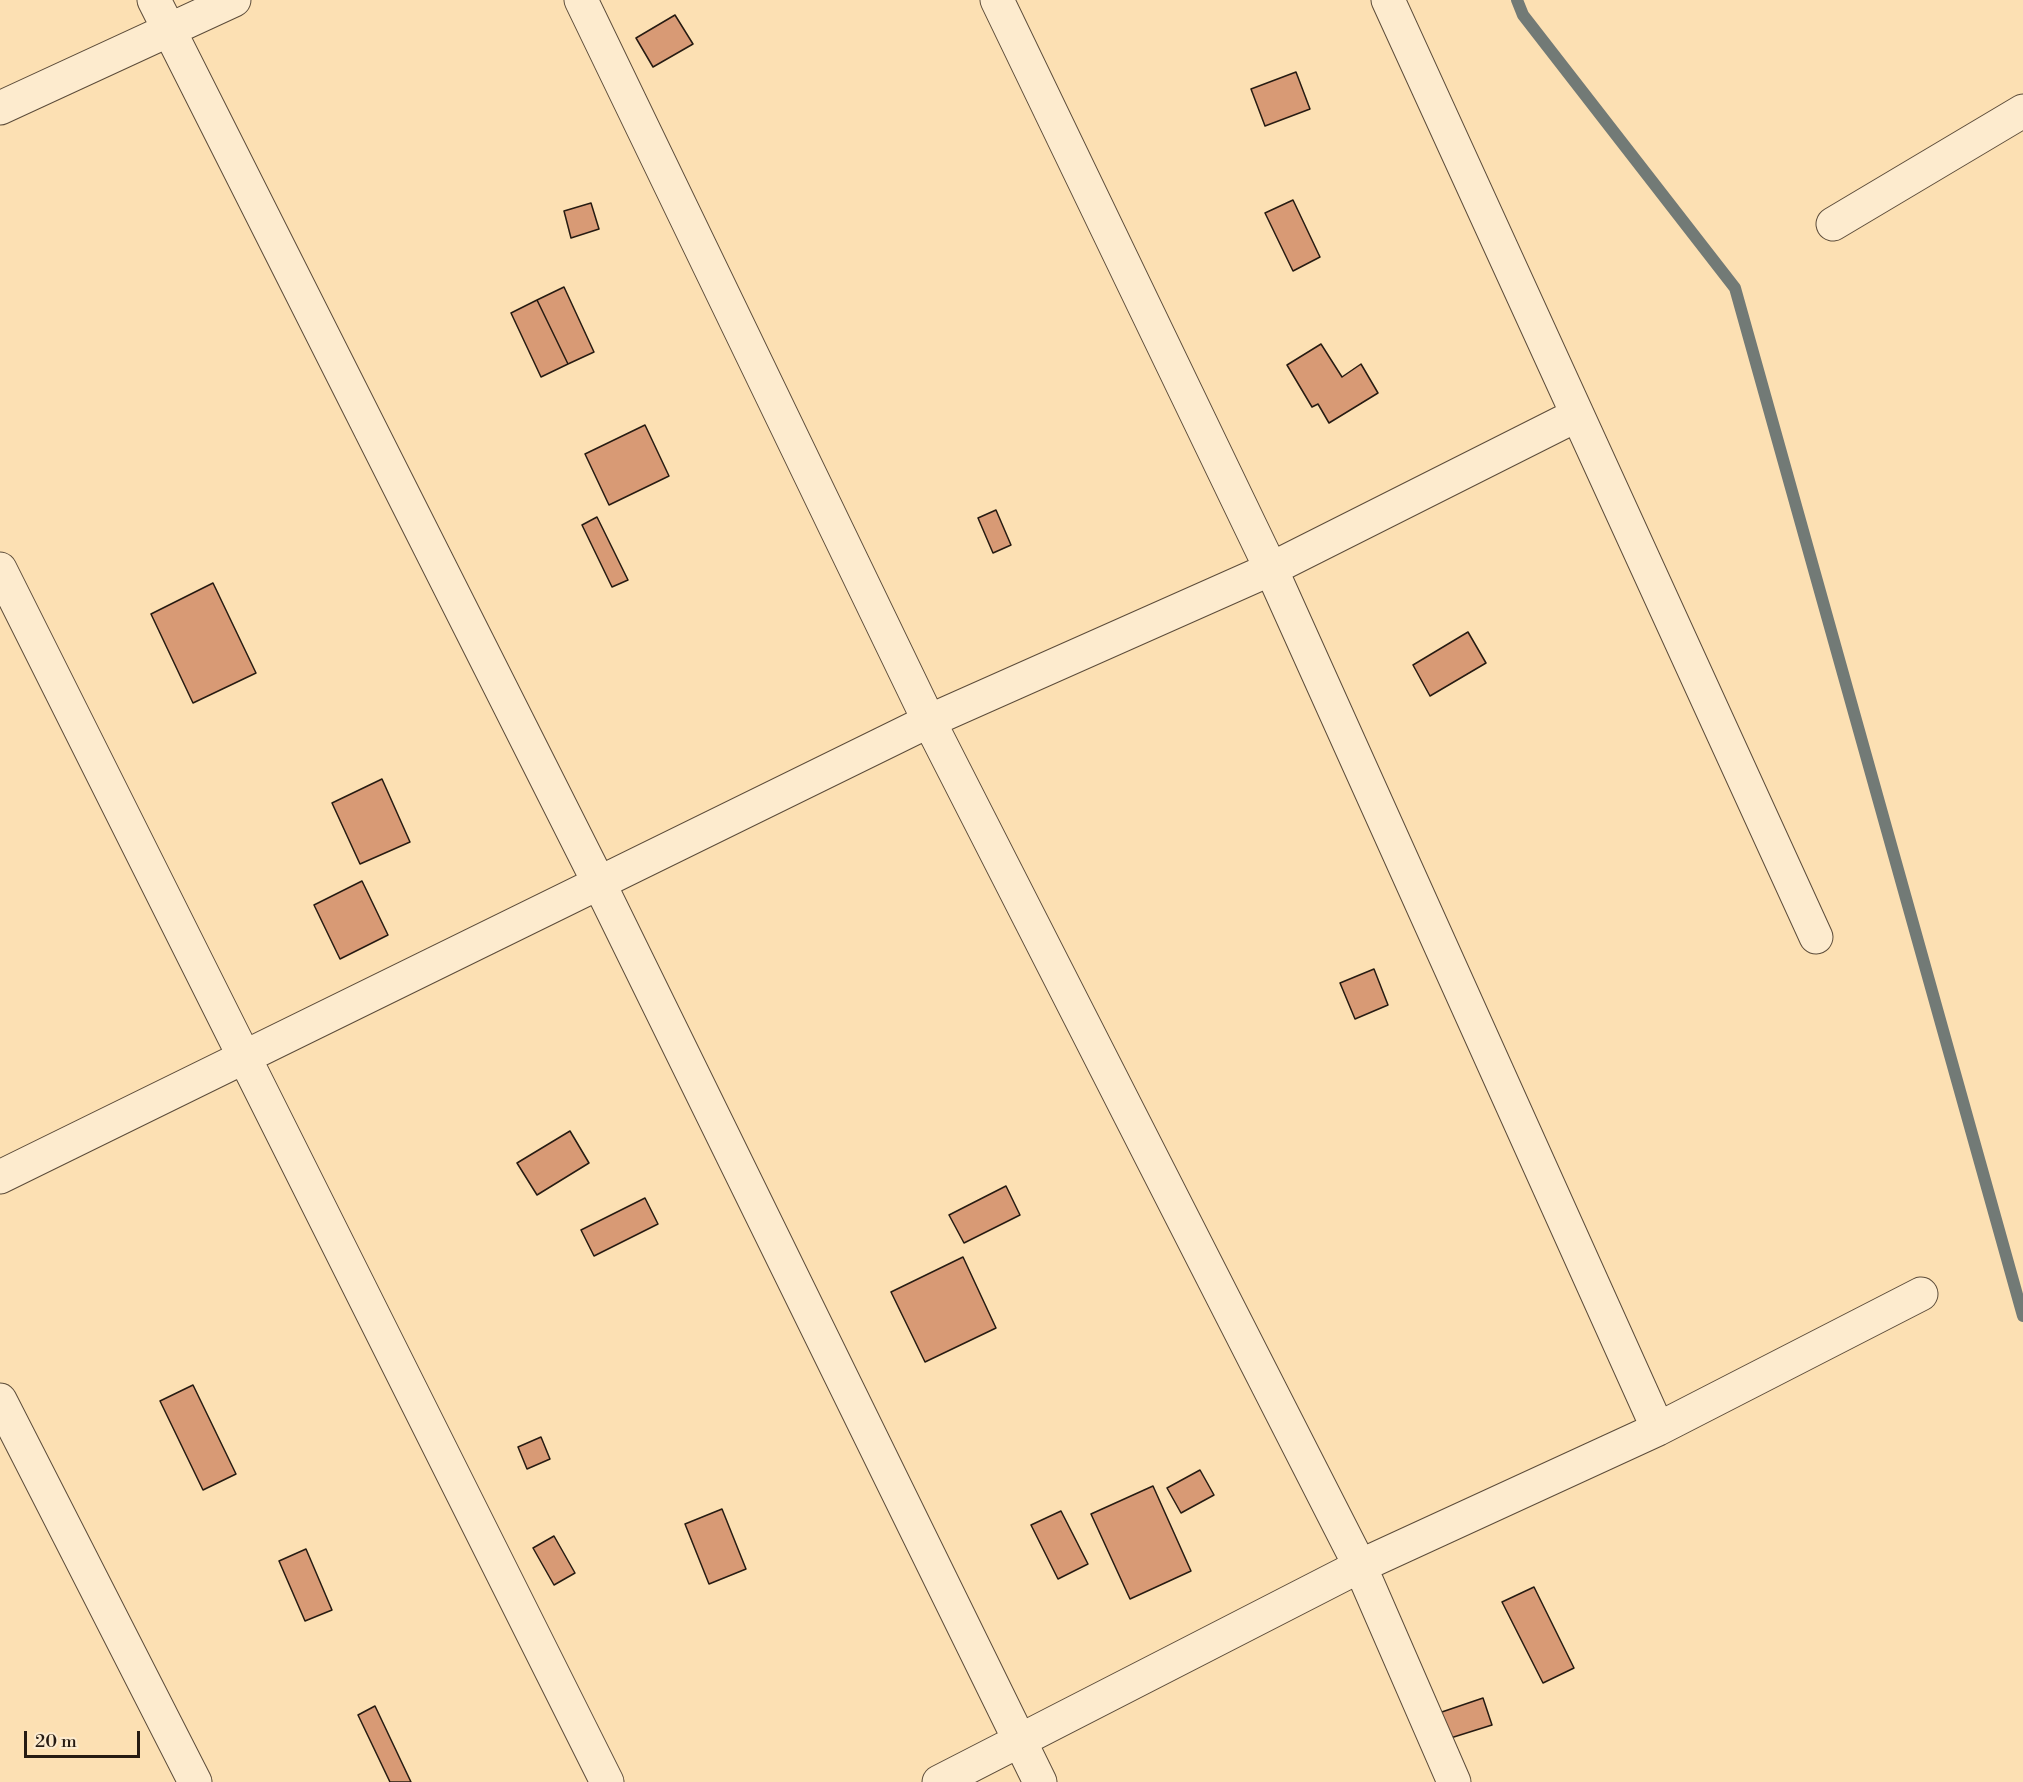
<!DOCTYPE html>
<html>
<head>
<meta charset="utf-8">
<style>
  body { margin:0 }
  #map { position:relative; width:2023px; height:1782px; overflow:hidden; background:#fce0b3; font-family:"Libre Bodoni",serif }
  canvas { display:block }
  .scale { position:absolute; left:24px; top:1731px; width:116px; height:27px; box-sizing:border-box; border:3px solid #261b12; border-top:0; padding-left:8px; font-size:18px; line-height:21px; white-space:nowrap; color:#261b12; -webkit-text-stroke:4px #fdebce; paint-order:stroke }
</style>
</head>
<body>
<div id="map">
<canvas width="2023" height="1782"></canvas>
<div class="scale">20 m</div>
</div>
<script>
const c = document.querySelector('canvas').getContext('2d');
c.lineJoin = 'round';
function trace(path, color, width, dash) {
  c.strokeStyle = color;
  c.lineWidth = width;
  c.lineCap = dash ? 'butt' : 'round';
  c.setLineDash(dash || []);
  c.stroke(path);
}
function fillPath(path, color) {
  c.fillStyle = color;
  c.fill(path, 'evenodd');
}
trace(new Path2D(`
  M1517 0 1523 15 1735 288 2023 1316`), '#727a76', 12);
const building = new Path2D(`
  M675 15 693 44 653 67 636 38Z
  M1296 72 1310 109 1265 126 1251 89Z
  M1293 200 1320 257 1293 271 1265 213Z
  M591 203 599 229 571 238 564 211Z
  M564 287 594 352 568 364 537 300Z
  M537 300 568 364 541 377 511 313Z
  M1321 344 1342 377 1361 364 1378 393 1329 423 1318 404 1312 407 1287 365Z
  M645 425 669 476 609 505 585 454Z
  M996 510 1011 545 993 553 978 518Z
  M597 517 628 580 612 587 582 525Z
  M213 583 256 673 193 703 151 614Z
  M1468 632 1486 663 1430 696 1413 665Z
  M382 779 410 842 360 864 332 803Z
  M362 881 388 935 340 959 314 905Z
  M1374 969 1388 1005 1355 1019 1340 983Z
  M570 1131 589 1163 537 1195 517 1163Z
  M1006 1186 1020 1215 964 1243 949 1215Z
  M645 1198 658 1224 594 1256 581 1230Z
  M963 1257 996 1328 925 1362 891 1292Z
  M193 1385 236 1474 203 1490 160 1401Z
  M541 1437 550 1459 527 1469 518 1447Z
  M1200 1470 1214 1495 1181 1513 1167 1488Z
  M1153 1486 1191 1571 1130 1599 1091 1514Z
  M722 1509 746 1569 709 1584 685 1524Z
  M1061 1511 1088 1564 1058 1579 1031 1525Z
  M554 1536 575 1573 554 1585 533 1548Z
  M306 1549 332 1610 305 1621 279 1561Z
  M1534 1587 1574 1668 1543 1683 1502 1602Z
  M1483 1698 1492 1725 1441 1741 1433 1715Z
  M375 1706 411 1782H390L358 1715Z`);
fillPath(building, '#d89a75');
trace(building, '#261b12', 1.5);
const minor = new Path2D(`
  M154 0 599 883 1040 1782
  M581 0 929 721 1360 1566 1454 1782
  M997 0 1271 569 1658 1429
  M1388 0 1816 937
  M0 108 234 0
  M1833 224 2023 111
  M0 569 607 1782
  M0 1177 929 721 1271 569 1577 415
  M0 1400 195 1782
  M939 1782 1360 1566 1658 1429 1921 1294`);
trace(minor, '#5c4c3a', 35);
trace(minor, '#fdebce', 33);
</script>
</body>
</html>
